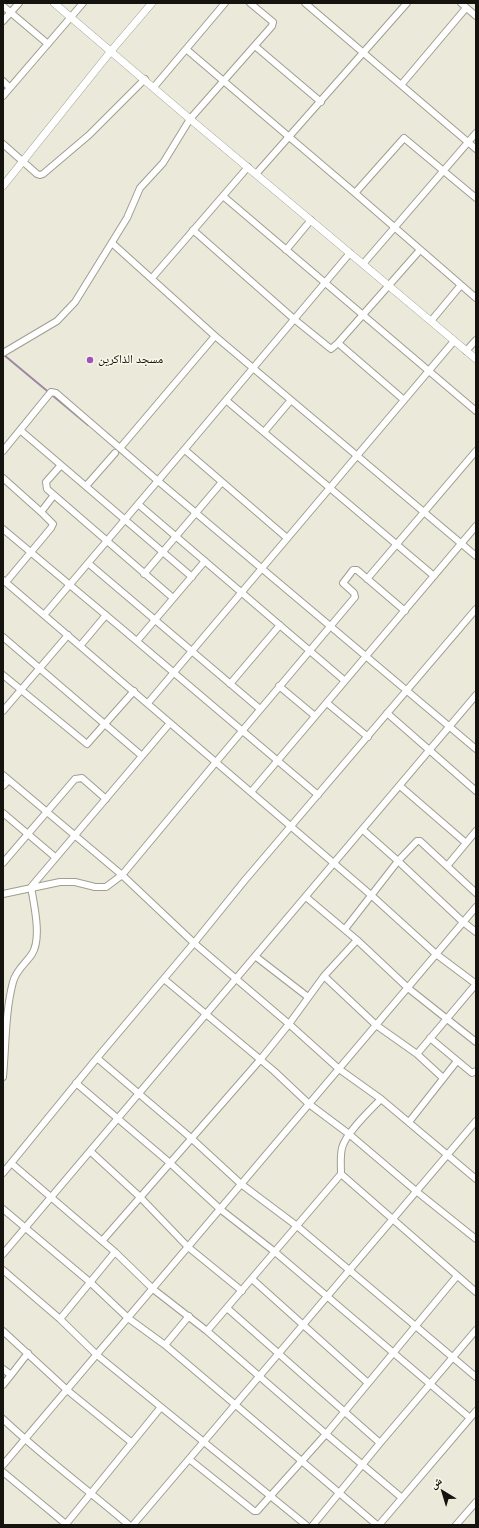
<!DOCTYPE html>
<html>
<head>
<meta charset="utf-8">
<style>
  body { margin:0 }
  #map { position:relative; width:479px; height:1528px; overflow:hidden; background:#ebe9da; font-family:"Noto Sans","Noto Naskh Arabic",sans-serif }
  canvas { display:block }
  .frame { position:absolute; inset:0; border:4px solid #14130e; pointer-events:none }
  .north { position:absolute; left:423px; top:1472px; width:40px; height:40px; -webkit-text-stroke:3px #f9f7e8; paint-order:stroke; rotate:322deg; font-size:11px; font-weight:700; line-height:16px; text-align:center; color:#14130e }
  .north::after { content:''; display:block; margin:auto; width:14px; height:18px; background:#14130e; clip-path:polygon(50% 0,100% 100%,50% 72%,0 100%) }
</style>
</head>
<body>
<div id="map">
<canvas width="479" height="1528"></canvas>
<div class="frame"></div>
<div class="north">ش</div>
</div>
<script>
const c = document.querySelector('canvas').getContext('2d');
c.lineJoin = 'round';
function trace(path, color, width, dash) {
  c.strokeStyle = color;
  c.lineWidth = width;
  c.lineCap = dash ? 'butt' : 'round';
  c.setLineDash(dash || []);
  c.stroke(path);
}
function write(font, color, halo, rows, align = 'center') {
  c.font = font + ' "Noto Sans","Noto Naskh Arabic",sans-serif';
  c.lineWidth = 3;
  c.setLineDash([]);
  c.textBaseline = 'middle';
  c.strokeStyle = halo;
  c.fillStyle = color;
  for (const [text, x, y, turn = 0] of rows) {
    c.save();
    c.translate(x, y);
    c.rotate((+turn || 0) * Math.PI / 180);
    c.textAlign = isNaN(turn) ? turn : align;
    if (halo) c.strokeText(text, 0, 0);
    c.fillText(text, 0, 0);
    c.restore();
  }
}
trace(new Path2D(`
  M4 355 88 425`), '#9c88a3', 2);
const minor = new Path2D(`
  M305 3 476 149
  M461 3 476 16
  M3 6 48 44
  M3 21 19 3
  M255 46 321 102
  M186 49 355 193 476 298
  M3 81 10 88
  M401 85 466 8
  M154 87 225 3
  M3 96 83 3
  M3 144 37 174 40 175 43 174 89 135 145 79
  M256 174 407 3
  M355 193 404 138 476 198
  M223 196 476 411
  M193 230 294 319 331 349 338 343 420 250
  M112 243 215 336 476 556
  M286 250 311 220
  M363 264 476 133
  M152 278 248 167
  M431 321 461 285
  M338 343 404 400
  M466 351 476 340
  M3 353 57 321 75 302 127 218 140 188 163 163 190 119 272 26 273 22 250 3
  M227 401 434 576
  M20 430 192 577
  M264 432 291 400
  M120 448 215 336
  M185 450 287 538
  M3 451 51 392 56 393 158 481 476 749
  M61 465 46 482 47 489 173 598
  M3 478 41 512 53 524 51 528 6 582
  M86 486 115 453
  M138 504 345 681
  M41 512 54 495
  M3 529 120 627 318 795
  M88 563 260 709
  M144 574 222 482
  M367 579 476 451
  M3 580 371 895 436 954 476 984
  M44 615 195 437 350 253
  M3 637 142 756
  M137 641 205 561
  M80 646 106 615
  M3 675 87 744 134 691
  M230 684 280 625
  M279 686 315 716
  M148 703 454 341
  M327 703 368 737
  M3 711 68 635
  M387 713 476 791
  M3 775 122 875 194 943 289 1024 339 1069 381 1099 476 1179
  M3 786 9 780
  M400 786 466 843
  M251 792 476 526
  M3 813 55 857
  M363 830 398 861 463 922 476 932
  M3 863 75 779 82 778 106 799
  M447 866 476 831
  M3 894 60 882H75L95 887H106L122 875 216 762 355 597 354 593 343 583 353 570H357L405 611
  M306 897 357 940 408 988 476 1042
  M345 929 398 861 417 841H420L476 893
  M255 956 308 997
  M324 976 376 1025 417 1054 443 1078
  M164 979 274 1071 309 1104 349 1134 416 1191 476 1239
  M430 1038 472 1073 476 1071
  M417 1054 476 984
  M97 1058 191 1138 241 1184 297 1226 476 1377
  M3 1077C6 1045 5 1012 13 982 16 970 26 963 32 954 42 938 34 905 31 887L170 723
  M76 1083 170 1163 220 1209 275 1252 470 1418
  M381 1099C370 1110 345 1134 342 1148 340 1157 341 1165 341 1174L476 1292
  M409 1122 457 1061
  M90 1151 140 1197 188 1247 242 1291
  M11 1163 115 1252 153 1289 207 1331 326 1434 402 1498
  M3 1173 97 1058 194 943 245 880 476 609
  M3 1209 91 1283 128 1318 165 1345 377 1525
  M102 1241 260 1060 289 1024 324 976 357 940
  M3 1254 476 695
  M3 1270 60 1319 97 1355 306 1525
  M252 1279 368 1383
  M227 1308 380 1443
  M60 1319 115 1252
  M3 1331 67 1390 131 1442
  M207 1331 341 1174
  M165 1345 189 1316
  M3 1369 11 1375 3 1385
  M11 1375 28 1353
  M3 1419C43 1457 87 1489 129 1525
  M189 1459 254 1511H257L326 1434 457 1276
  M3 1465 476 907
  M3 1472 67 1525
  M66 1524 161 1407
  M133 1525 476 1121
  M313 1525 380 1443 476 1330
  M379 1525 476 1411
  M456 1525 476 1502`);
const tertiary = new Path2D(`
  M54 3 190 119 476 359
  M3 186 111 51 152 3`);
trace(minor, '#a09e90', 8);
trace(tertiary, '#a09e90', 8);
trace(minor, '#fff', 6);
trace(tertiary, '#fff', 7);
for (const [x, y, r, color] of [
  [90,360,4,"#a350bf"]
]) {
  const dot = new Path2D();
  dot.arc(x, y, r, 0, 2 * Math.PI);
  c.fillStyle = color;
  c.fill(dot);
  trace(dot, '#f9f7e8', 1.5);
}
write('12px', '#14130e', '#f9f7e8', [
  ["مسجد الذاكرين",98,360]
], 'left');
</script>
</body>
</html>
